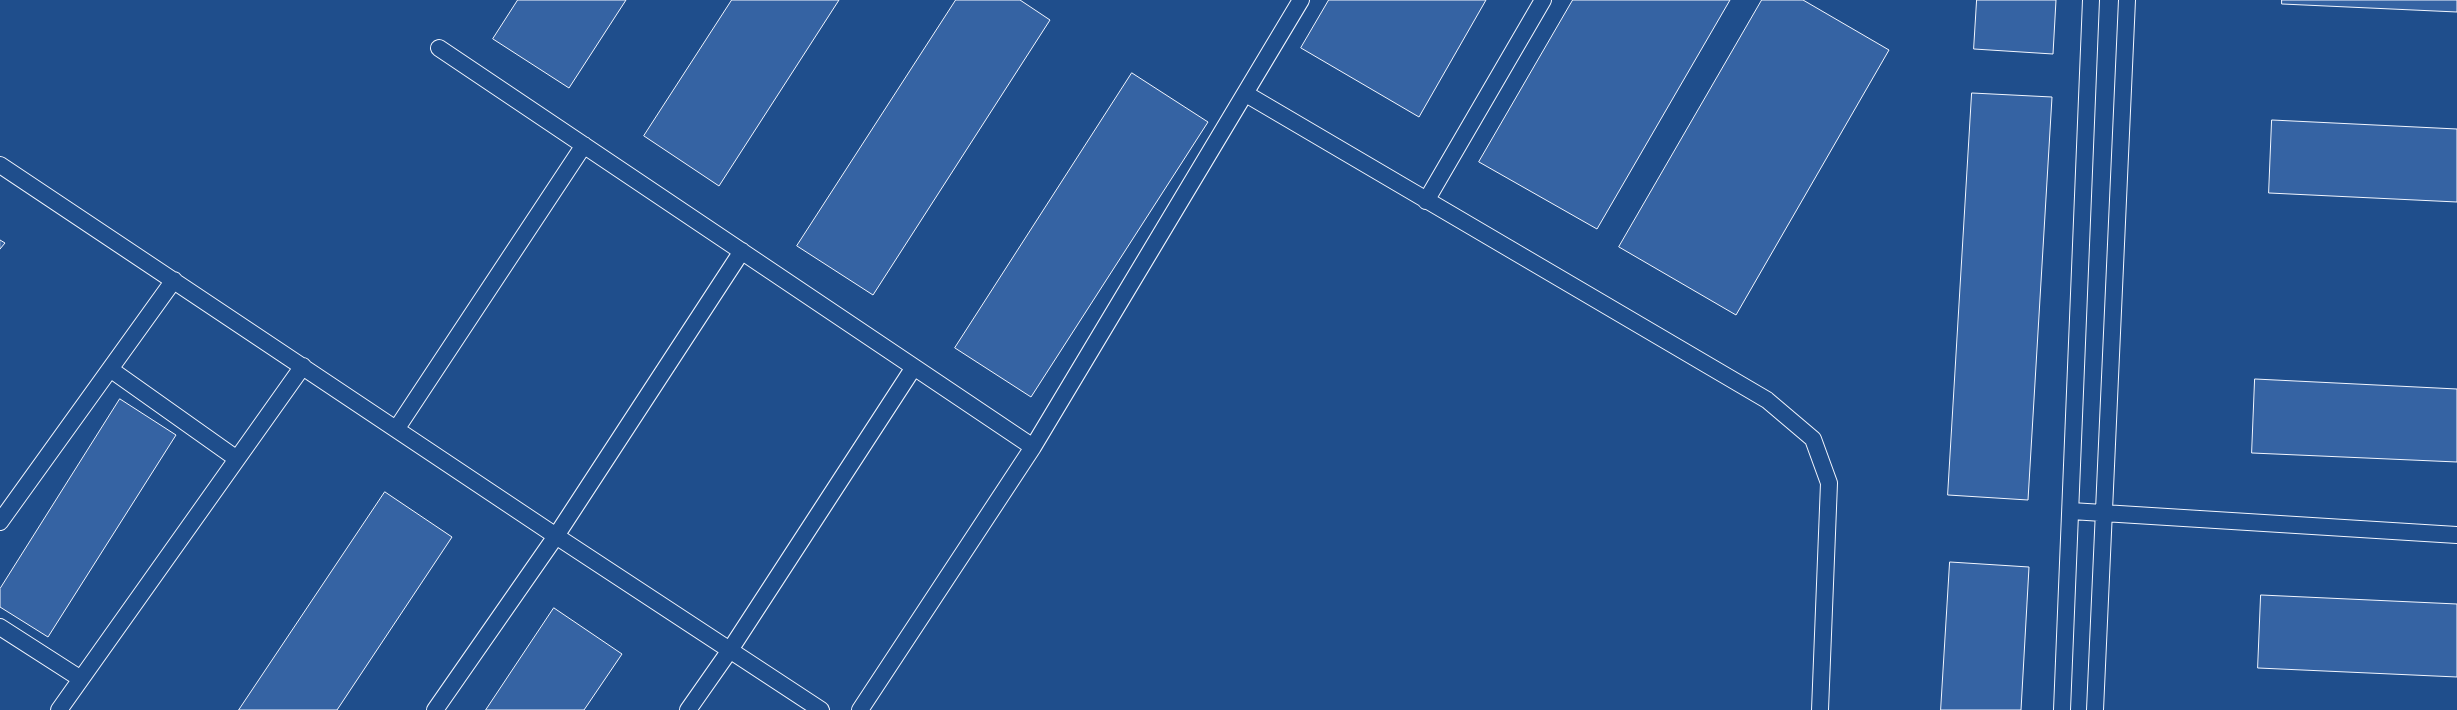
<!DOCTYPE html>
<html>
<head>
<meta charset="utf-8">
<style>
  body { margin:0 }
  canvas { display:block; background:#1f4e8c }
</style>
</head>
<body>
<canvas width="2457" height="710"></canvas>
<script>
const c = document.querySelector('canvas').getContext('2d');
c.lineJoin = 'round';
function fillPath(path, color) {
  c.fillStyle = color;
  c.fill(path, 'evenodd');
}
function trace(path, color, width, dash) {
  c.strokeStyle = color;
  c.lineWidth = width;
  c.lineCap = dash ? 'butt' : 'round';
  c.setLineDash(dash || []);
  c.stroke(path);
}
const building = new Path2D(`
  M518 0H626L569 88 493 39Z
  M732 0H839L719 186 644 136Z
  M956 0H1020L1050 20 873 295 797 246Z
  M1329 0H1486L1419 117 1301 48Z
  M1573 0H1730L1597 229 1479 162Z
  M1762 0H1803L1889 50 1736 315 1619 247Z
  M1977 0H2056L2053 54 1974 49Z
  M2282 0H2457V12L2282 4Z
  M1132 73 1208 122 1031 397 955 348Z
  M1972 93 2052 97 2028 500 1948 495Z
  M2272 120 2457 129V202L2269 193Z
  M0 240 5 243 0 249Z
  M2255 379 2457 389V462L2252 453Z
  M120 399 176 435 48 637 0 607V589Z
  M385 492 452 537 337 710H239Z
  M1950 562 2029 567 2021 710H1941Z
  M2261 595 2457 604V677L2258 668Z
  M554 608 622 654 584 710H486Z`);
fillPath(building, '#3563a3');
trace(building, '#f2f6ff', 1);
const service = new Path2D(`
  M439 48 1033 447
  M1246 94 1767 400 1813 439 1829 483 1820 710
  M0 165 556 536 821 710
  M1426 201 1543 0
  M110 369 237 459
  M397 428 584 145
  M2071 511 2457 535
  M0 522 174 280
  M0 627 81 679
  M59 710 303 366
  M435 710 556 536 742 251
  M688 710 730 650 914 367
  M860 710 1033 447 1301 0
  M2062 710 2091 0
  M2095 710 2127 0`);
trace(service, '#f2f6ff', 18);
trace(service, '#1f4e8c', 16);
</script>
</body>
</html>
